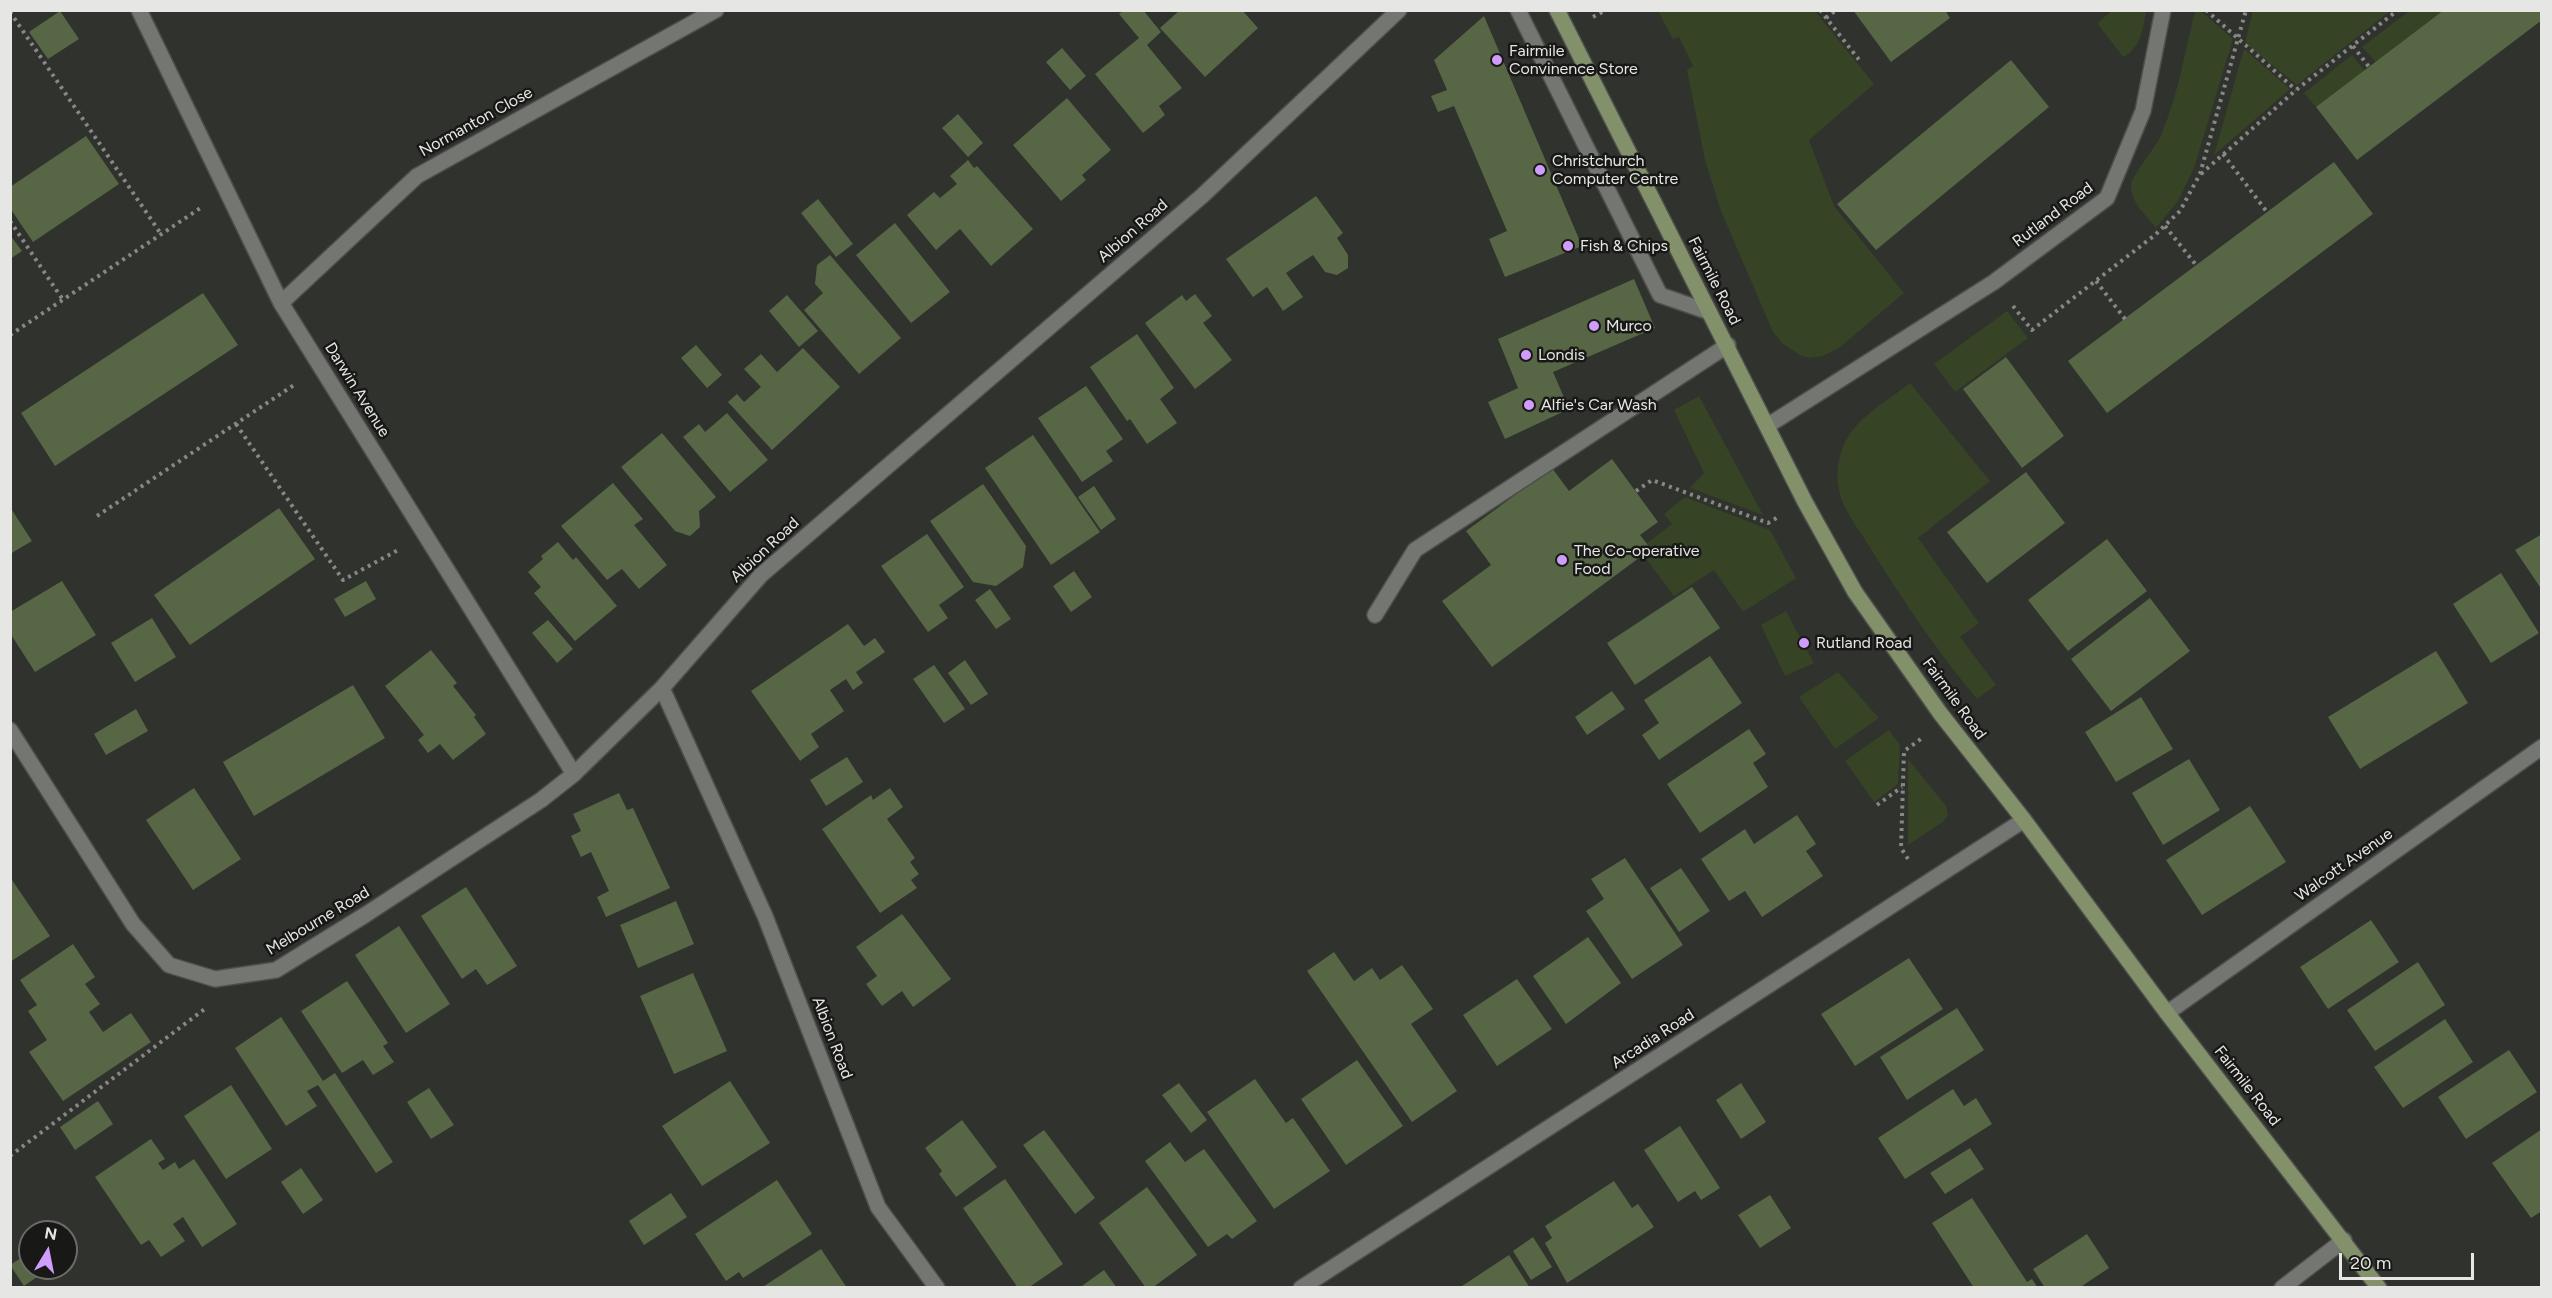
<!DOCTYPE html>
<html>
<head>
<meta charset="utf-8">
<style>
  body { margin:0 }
  #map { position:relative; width:2552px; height:1298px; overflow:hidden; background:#30322e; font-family:Figtree,sans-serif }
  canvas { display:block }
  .frame { position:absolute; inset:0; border:12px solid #e6e7e5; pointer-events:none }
  .north { position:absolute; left:18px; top:1220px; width:60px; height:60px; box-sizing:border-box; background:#181917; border:2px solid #6a6b69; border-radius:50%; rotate:10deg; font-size:16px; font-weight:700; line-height:24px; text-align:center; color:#e6e7e5 }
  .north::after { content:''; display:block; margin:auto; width:21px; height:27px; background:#d09dfe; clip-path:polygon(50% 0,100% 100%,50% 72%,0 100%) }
  .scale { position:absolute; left:2339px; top:1253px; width:135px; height:27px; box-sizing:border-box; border:3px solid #e6e7e5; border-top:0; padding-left:8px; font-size:18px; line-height:21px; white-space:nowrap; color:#e6e7e5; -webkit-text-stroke:4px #181917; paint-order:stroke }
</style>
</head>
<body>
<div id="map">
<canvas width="2552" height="1298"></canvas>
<div class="frame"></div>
<div class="north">N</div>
<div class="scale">20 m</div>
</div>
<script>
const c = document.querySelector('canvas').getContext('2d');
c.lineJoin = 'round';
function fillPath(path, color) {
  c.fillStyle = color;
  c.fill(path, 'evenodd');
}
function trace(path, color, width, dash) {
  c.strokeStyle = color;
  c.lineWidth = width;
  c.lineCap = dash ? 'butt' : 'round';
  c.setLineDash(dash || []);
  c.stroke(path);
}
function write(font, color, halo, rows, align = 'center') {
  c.font = font + ' Figtree,sans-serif';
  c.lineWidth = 5;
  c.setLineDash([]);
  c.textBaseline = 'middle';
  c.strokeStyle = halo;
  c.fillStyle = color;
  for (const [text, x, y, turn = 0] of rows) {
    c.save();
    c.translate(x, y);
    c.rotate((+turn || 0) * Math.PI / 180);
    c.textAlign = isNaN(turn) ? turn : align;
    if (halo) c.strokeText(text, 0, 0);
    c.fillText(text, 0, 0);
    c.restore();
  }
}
fillPath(new Path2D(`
  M1658 11H1815L1874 84 1809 140 1834 206 1904 293 1840 347 1823 356 1809 358 1800 355 1783 344 1773 332 1721 211 1705 160 1687 70 1693 66 1679 37 1673 39Z
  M2112 11H2146C2143 30 2141 47 2123 57L2097 23Z
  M2195 11H2201L2233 39 2194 168 2178 201 2156 228C2147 216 2130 202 2131 185 2131 177 2156 147 2161 135 2178 96 2185 51 2195 11Z
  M2253 11V10L2390 11 2297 85 2245 43Z
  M2409 11H2444L2376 62 2362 47Z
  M2244 49 2290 89 2214 155Z
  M2352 55 2365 71 2316 107 2304 93Z
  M2007 311 2028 338 1955 392 1934 364Z
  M1910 383 1990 481 1918 538 1979 623 1960 637 1996 685 1977 699C1936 650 1902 599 1869 546 1858 528 1843 510 1839 490 1835 473 1839 451 1848 437 1862 414 1890 399 1910 383Z
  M1699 396 1763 515 1690 488 1704 473 1674 410Z
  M1685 497 1770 530 1796 578 1743 612 1714 570 1674 596 1644 556 1653 550 1647 543 1672 524 1664 514Z
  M1786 611 1814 663 1785 676 1761 625Z
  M1838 672 1879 718 1835 749 1799 697Z
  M1889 730 1900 745 1898 784 1874 802 1845 761Z
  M1908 759 1946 806 1948 815 1944 821 1908 845Z`), '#364325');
fillPath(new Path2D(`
  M1124 10H1143L1161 32 1147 45 1182 88 1159 106 1165 115 1143 133 1095 74 1139 38 1119 14Z
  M1180 10H1242L1258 28 1205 77 1160 28Z
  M1853 10H1945L1950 18 1891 62Z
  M2444 10H2542V20L2357 160 2316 107Z
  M60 11 79 39 48 59 29 32Z
  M1484 16 1582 246 1505 277 1489 239 1507 231 1454 106 1438 112 1431 96 1447 90 1434 60Z
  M1062 48 1086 76 1070 90 1046 62Z
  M2011 60 2049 107 1876 250 1837 204Z
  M1067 98 1111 150 1082 175 1086 180 1061 201 1013 145Z
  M958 114 983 143 968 157 942 128Z
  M86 136 119 184 33 242 10 208V187Z
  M968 160 974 168 977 166 1033 229 991 266 960 229 936 250 907 215 934 192 940 198 957 184 950 176Z
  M2334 162 2373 214 2107 413 2068 361Z
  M1316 196 1343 233 1337 238 1348 255V268L1337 275 1325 272 1313 255 1286 273 1303 297 1283 311 1267 287 1253 297 1226 259Z
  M818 199 853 244 836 257 801 213Z
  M895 223 950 292 911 323 856 255Z
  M10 235 22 251 10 259Z
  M830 255 901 338 859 374 804 310 823 293 815 284 817 265Z
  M1634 279 1655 328 1553 372 1569 409 1505 439 1488 402 1518 388 1498 339Z
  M203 293 238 345 55 466 21 413Z
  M1195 294 1212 316 1203 323 1232 360 1195 389 1145 323 1182 295 1186 301Z
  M787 295 818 331 799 347 769 311Z
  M1137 334 1174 388 1160 399 1177 423 1147 444 1130 419 1127 421 1090 367Z
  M696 345 722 375 707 388 681 358Z
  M803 348 840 387 772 450 728 402 737 394 744 402 761 387 744 369 761 354 777 372Z
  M2006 357 2064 436 2022 468 1963 389Z
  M1086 386 1123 439 1106 451 1113 461 1082 482 1038 418Z
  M727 413 768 460 730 492 683 437 699 424 705 432Z
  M662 433 716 497 699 511 700 527 690 536 675 531 621 467Z
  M1033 435 1100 532 1051 565 985 468Z
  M1612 459 1658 522 1640 535 1651 549 1492 667 1442 601 1491 565 1466 531 1552 468 1569 491Z
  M2026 472 2065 523 1987 583 1947 532Z
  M613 483 643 519 634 525 667 565 639 589 622 569 607 580 561 526Z
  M983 484 1026 546 1023 567 996 586 973 582 930 521Z
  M1094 486 1116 519 1101 530 1078 497Z
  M10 507 32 541 10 554Z
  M279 508 315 559 190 645 154 595Z
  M927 534 964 587 939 605 948 618 928 632 881 566Z
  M2542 534V590L2515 550Z
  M2107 539 2147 591 2068 651 2028 600Z
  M558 542 573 560 576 557 617 606 575 641 534 593 541 587 528 572 543 559 541 556Z
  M1074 571 1092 597 1071 612 1053 586Z
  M2501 573 2539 633 2491 663 2453 604Z
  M62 581 96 635 35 672 10 633V612Z
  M366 581 376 599 345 617 334 599Z
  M1692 587 1720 628 1635 685 1607 643Z
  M990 589 1011 619 996 629 975 600Z
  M2150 598 2190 651 2111 711 2071 659Z
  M152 618 176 657 135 682 111 643Z
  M548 620 573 649 557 663 532 633Z
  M848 624 864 646 875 638 885 652 856 672 863 683 853 690 846 679 830 690 844 711 811 734 819 747 800 761 751 691Z
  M431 650 457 683 453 686 476 715 474 717 486 734 453 760 440 744 428 753 418 740 424 735 385 686Z
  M2436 651 2468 703 2360 769 2328 717Z
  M1710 656 1742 703 1659 760 1642 735 1659 723 1644 700Z
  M965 660 988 694 971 705 948 673Z
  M934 665 965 709 944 723 913 679Z
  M353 685 385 738 254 816 223 762Z
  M1612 691 1625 709 1587 735 1575 717Z
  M2141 697 2173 749 2116 782 2085 732Z
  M136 709 148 731 106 755 94 734Z
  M1749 729 1766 754 1753 763 1768 787 1700 833 1667 784Z
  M847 757 863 782 826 806 810 780Z
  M2189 759 2220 810 2163 845 2132 793Z
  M194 788 241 859 193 890 146 820Z
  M890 788 903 807 887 819 915 858 910 862 919 874 911 880 917 888 880 913 822 829 871 795 873 800Z
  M619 793 627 810 633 808 670 888 606 917 597 897 609 891 591 852 581 857 571 836 581 831 573 814Z
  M2250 806 2286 862 2202 915 2166 860Z
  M1797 815 1816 844 1806 851 1823 876 1762 917 1745 891 1729 901 1701 859 1745 829 1754 844Z
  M1625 858 1683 945 1632 979 1586 911 1604 899 1591 879Z
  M1681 868 1710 911 1679 932 1650 888Z
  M10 877 50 936 10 962Z
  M466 887 517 966 487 985 476 969 462 979 421 916Z
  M676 901 694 944 638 968 620 925Z
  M902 914 951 979 913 1007 902 991 882 1006 866 984 877 976 856 947Z
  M2371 920 2399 962 2328 1009 2300 967Z
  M399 926 450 1004 406 1033 355 955Z
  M1588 937 1621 983 1566 1024 1533 976Z
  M73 944 95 977 85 984 100 1004 89 1012 103 1032 131 1013 151 1042 63 1101 29 1052 47 1040 28 1011 37 1005 20 980Z
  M1334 952 1354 981 1372 968 1380 980 1402 965 1433 1009 1411 1024 1457 1091 1412 1122 1307 971Z
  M1909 958 1943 1009 1855 1066 1821 1014Z
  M2418 962 2445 1005 2375 1051 2347 1010Z
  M693 973 727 1051 674 1074 640 996Z
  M1517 979 1552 1029 1497 1066 1463 1015Z
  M347 981 388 1043 383 1046 394 1062 373 1075 363 1060 342 1073 301 1011Z
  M1957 1008 1984 1050 1907 1100 1880 1057Z
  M281 1017 323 1081 335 1073 393 1162 376 1173 318 1085 307 1091 317 1106 286 1126 235 1048Z
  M2445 1019 2473 1062 2403 1108 2374 1067Z
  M2509 1050 2537 1092 2466 1139 2438 1097Z
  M1357 1060 1403 1126 1346 1165 1301 1099Z
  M1255 1079 1286 1123 1293 1118 1330 1171 1274 1209 1207 1112Z
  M730 1081 770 1143 702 1186 662 1126Z
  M1179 1083 1207 1120 1191 1133 1162 1095Z
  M1741 1083 1766 1122 1741 1139 1716 1100Z
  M231 1085 272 1149 226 1179 184 1116Z
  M429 1088 454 1125 431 1139 407 1102Z
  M1953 1089 1964 1106 1976 1098 1992 1124 1905 1179 1878 1138Z
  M98 1101 113 1124 75 1150 60 1127Z
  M962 1120 997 1167 956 1197 939 1174 942 1171 925 1148Z
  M1680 1126 1720 1188 1701 1200 1695 1191 1678 1202 1644 1150Z
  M2542 1129V1211L2531 1218 2492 1163Z
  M1044 1130 1095 1198 1075 1214 1023 1145Z
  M151 1139 165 1159 158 1163 163 1170 175 1162 179 1169 194 1159 237 1224 202 1247 183 1217 173 1224 185 1241 161 1257 149 1240 141 1245 95 1177Z
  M1170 1142 1185 1162 1204 1149 1257 1221 1232 1239 1227 1234 1208 1247 1145 1161Z
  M1970 1148 1984 1169 1945 1194 1930 1173Z
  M301 1168 323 1200 303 1214 281 1182Z
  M1005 1179 1063 1264 1028 1288H1018L963 1208Z
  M777 1180 812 1234 743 1278 739 1272 726 1281 695 1234Z
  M1614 1181 1632 1208 1638 1204 1654 1227 1567 1283 1545 1243 1552 1238 1545 1226Z
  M1147 1187 1197 1255 1152 1288H1146L1099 1223Z
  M671 1193 687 1217 644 1245 629 1221Z
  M1770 1195 1791 1228 1760 1248 1738 1215Z
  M1972 1198 2027 1282 2032 1279 2038 1288H1974L1932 1223Z
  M2087 1234 2109 1268 2079 1288H2045L2033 1269Z
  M1533 1237 1552 1267 1531 1280 1513 1251Z
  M821 1249 847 1288H761Z
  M30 1252V1268H50L24 1286 10 1265Z
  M1509 1255 1530 1288H1459Z
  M1104 1270 1117 1288H1079Z`), '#576644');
const service = new Path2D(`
  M1375 615 1415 550 1728 345`);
const minor = new Path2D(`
  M139 10 281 303 574 774
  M1518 10 1660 295 1709 312
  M281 303 417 176 716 10
  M1767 426 1994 282 2107 198 2143 111 2163 10
  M10 730 133 924 169 965 215 979 276 970 365 915 541 800 574 774 662 688
  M2167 1013 2542 747
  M937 1288 878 1207 765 916 662 688 761 575 1202 196 1399 10
  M1301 1288 2024 820
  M2282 1288 2344 1240`);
const secondary = new Path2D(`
  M1557 10 1805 502 1855 592 1940 713 2024 820 2167 1013 2379 1288`);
trace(service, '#4e4f4c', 18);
trace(minor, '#4e4f4c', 18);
trace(secondary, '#4e4f4c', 18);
trace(new Path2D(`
  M1820 10 1860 61
  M2206 10 2296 90
  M10 12 161 234
  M1593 17 1606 10
  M1826 18 1836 10
  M2353 46 2369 67
  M2223 154 2267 212
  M2201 174 2296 90 2398 10
  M10 221 63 300
  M2165 226 2196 265
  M2096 281 2125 319
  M2013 306 2032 330 2155 235 2180 211 2200 174 2246 10
  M10 335 202 207
  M236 424 343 580 398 550
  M1636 491 1652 480 1768 523 1778 517
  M97 516 294 385
  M1877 805 1902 787
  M1908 859 1901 848 1904 751 1921 739
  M10 1156 206 1008`), '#878885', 4, [3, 4.5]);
trace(service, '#747672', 15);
trace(minor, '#747672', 15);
trace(secondary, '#82916a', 15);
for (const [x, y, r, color] of [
  [1497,60,6,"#d09dfe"],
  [1540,170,6,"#d09dfe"],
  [1568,246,6,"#d09dfe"],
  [1594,326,6,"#d09dfe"],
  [1526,355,6,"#d09dfe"],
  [1529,405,6,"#d09dfe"],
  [1562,560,6,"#d09dfe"],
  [1804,643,6,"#d09dfe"]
]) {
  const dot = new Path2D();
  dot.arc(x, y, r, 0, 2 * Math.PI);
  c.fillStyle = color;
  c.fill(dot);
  trace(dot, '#181917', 2);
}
write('16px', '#e6e7e5', '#181917', [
  ["Fairmile",1509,51],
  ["Convinence Store",1509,69],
  ["Christchurch",1552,161],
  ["Computer Centre",1552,179],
  ["Fish & Chips",1580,246],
  ["Murco",1606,326],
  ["Londis",1538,355],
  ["Alfie's Car Wash",1541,405],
  ["The Co-operative",1574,551],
  ["Food",1574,569],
  ["Rutland Road",1816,643]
], 'left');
write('16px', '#e6e7e5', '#181917', [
  ["Normanton Close",476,122,-29],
  ["Rutland Road",2053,215,-37],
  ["Albion Road",1133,231,-41],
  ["Fairmile Road",1714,281,63],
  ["Darwin Avenue",357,390,58],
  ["Albion Road",765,550,-43],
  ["Fairmile Road",1954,699,54],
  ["Walcott Avenue",2344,865,-35],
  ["Melbourne Road",318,921,-31],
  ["Albion Road",832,1038,69],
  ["Arcadia Road",1653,1039,-33],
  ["Fairmile Road",2247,1086,52]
]);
</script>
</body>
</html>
